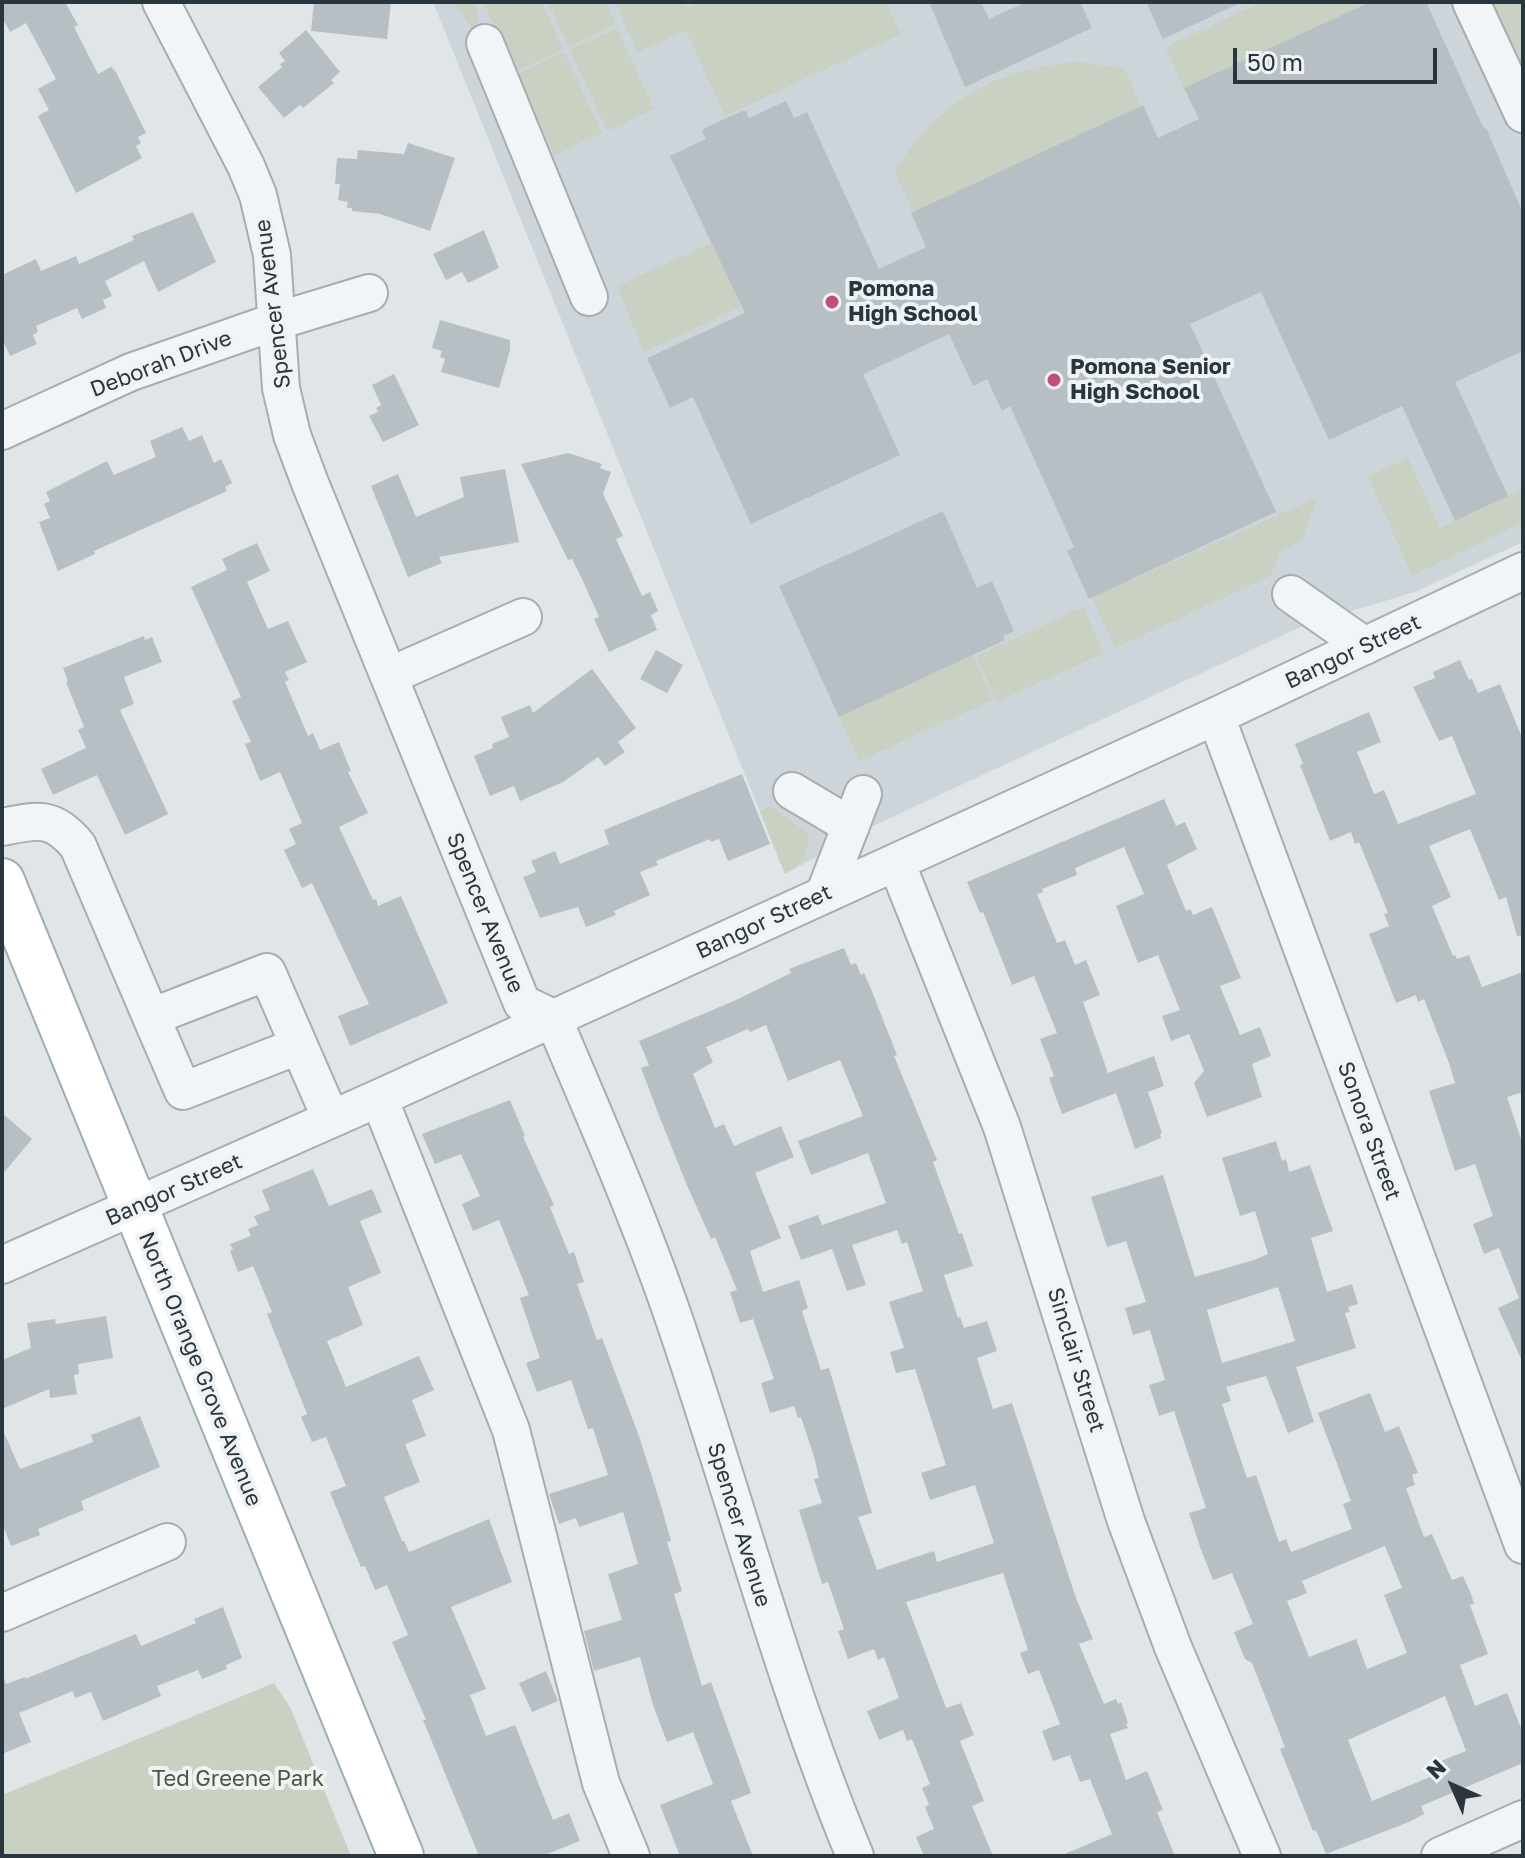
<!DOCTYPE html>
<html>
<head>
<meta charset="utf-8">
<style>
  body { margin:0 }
  #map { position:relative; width:1525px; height:1858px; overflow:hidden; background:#e0e5e8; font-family:"Golos Text",sans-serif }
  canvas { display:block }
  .frame { position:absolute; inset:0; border:4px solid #2a363e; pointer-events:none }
  .north { position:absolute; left:1413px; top:1746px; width:80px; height:80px; -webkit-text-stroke:6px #eff3f6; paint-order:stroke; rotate:315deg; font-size:22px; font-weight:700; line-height:32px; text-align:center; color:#2a363e }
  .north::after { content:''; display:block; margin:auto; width:28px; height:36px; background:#2a363e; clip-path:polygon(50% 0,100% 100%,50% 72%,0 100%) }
  .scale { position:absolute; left:1233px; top:48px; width:204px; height:36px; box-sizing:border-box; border:4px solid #2a363e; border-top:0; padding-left:10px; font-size:24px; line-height:28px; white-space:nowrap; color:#2a363e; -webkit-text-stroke:6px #eff3f6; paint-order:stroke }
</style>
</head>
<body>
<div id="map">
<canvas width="1525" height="1858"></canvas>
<div class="frame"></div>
<div class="north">N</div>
<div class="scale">50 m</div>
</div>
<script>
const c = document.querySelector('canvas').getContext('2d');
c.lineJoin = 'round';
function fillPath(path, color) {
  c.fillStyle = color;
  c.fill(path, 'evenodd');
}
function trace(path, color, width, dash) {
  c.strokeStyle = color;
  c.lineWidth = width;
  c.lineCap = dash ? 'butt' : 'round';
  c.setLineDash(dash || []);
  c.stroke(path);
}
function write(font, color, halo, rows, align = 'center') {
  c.font = font + ' "Golos Text",sans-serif';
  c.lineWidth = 8;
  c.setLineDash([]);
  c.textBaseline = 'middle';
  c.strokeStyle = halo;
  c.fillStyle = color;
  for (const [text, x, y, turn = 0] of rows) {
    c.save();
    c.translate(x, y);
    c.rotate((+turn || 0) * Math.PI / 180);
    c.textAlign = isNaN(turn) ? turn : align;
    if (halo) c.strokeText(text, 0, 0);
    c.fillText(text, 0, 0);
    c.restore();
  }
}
fillPath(new Path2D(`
  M433 2H1523V542L1415 592 1305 625 875 825 785 874Z`), '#ced5da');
fillPath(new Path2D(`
  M455 2H476L479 38 473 32Z
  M483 2H541L563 49 515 72Z
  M548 2H606L616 24 569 47Z
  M615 2H683L687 8 699 2H886L901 34 725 116 686 31 638 52Z
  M1262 2H1370L1184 88 1165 47Z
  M1480 2H1523V66L1512 71Z
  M617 28 654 109 607 131 570 49Z
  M564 52 602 133 554 155 517 74Z
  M1078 62 1124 68 1141 106 913 212 895 171C936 102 999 67 1078 62Z
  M713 242 741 307 644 352 617 286Z
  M1408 458 1440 528 1523 489V522L1412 576 1368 476Z
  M1317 498 1302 541 1280 551 1271 576 1115 648 1092 597Z
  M1083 607 1104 653 997 702 976 656Z
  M973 655 993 700 859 761 839 717Z
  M767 807H772L805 831 810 838 801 863 785 874 760 812Z
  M274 1683 290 1707 351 1856H2V1795Z`), '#c9d1c2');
fillPath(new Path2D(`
  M2 2H65L78 25 74 27 98 74 111 67 116 72 146 133 138 137 141 143 136 146 142 158 76 193 38 116 49 110 38 89 56 79 26 23 10 32 2 17Z
  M314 2H391L387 39 311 31Z
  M929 2H981L989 19 1026 2H1080L1092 28 965 87Z
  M1146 2H1242L1163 39Z
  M1370 2H1426L1484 129 1486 128 1523 213V351L1455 382 1508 496 1455 521 1402 406 1329 440 1261 292 1190 324 1276 512 1089 599 1067 551 1074 547 1010 406 1002 411 987 379 973 386 949 334 863 374 900 455 751 524 693 397 670 408 647 358 745 313 670 156 706 139 702 131 705 128 742 111H746L749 118 786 101 794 118 807 112 879 269 926 247 911 213 1143 105 1158 138 1199 119 1184 88Z
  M306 30 340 72 331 80 334 83 303 108 300 105 284 118 258 87 282 67 280 64 285 61 279 53Z
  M408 143 455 158 430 231 380 214 352 211V208H347L348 202 338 200 340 184H335L337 158 357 159 358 150 404 154Z
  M193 212 216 262 158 292 144 261 105 281 112 296 103 300 106 308 82 319 77 308 36 326 38 332 33 335 37 344 10 356 2 339V275L36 259 41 271 76 256 79 264 134 240 132 236Z
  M484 230 499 268 468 283 462 272 446 280 433 254Z
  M440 320 510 340V350L499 388 441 372 445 359 440 357 442 351 432 348Z
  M394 374 419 425 383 442 369 416 378 412 376 408 381 405 372 385Z
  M182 427 189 441 202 435 214 463 221 459 232 483 225 487 227 491 94 551 95 554 58 571 39 522 50 518 44 504 50 501 46 492 107 461 114 475 156 457 150 441Z
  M568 453 602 464 600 468 611 472 603 494 623 536 616 539 642 596 650 592 658 611 651 615 657 630 609 652 594 619 599 617 583 581 572 559 568 560 521 464Z
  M505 469 519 542 439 557 442 563 408 577 371 486 398 474 416 517 464 497 460 477Z
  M943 511 977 588 992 581 1014 631 1003 636 1005 640 839 717 779 586Z
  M257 543 270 571 247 582 268 629 288 621 307 662 285 672 289 680 285 682 308 736 313 733 320 750 339 742 351 771 348 772 368 813 339 827 373 900 376 899 378 906 401 896 448 1003 350 1046 338 1016 369 1004 312 883 302 888 284 850 296 844 289 829 302 823 280 772 260 781 245 744 251 742 232 701 241 697 191 587 227 570 222 559Z
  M144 636 145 640 152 637 162 662 124 677 134 704 120 710 168 814 125 835 97 775 53 795 41 769 86 748 78 730 84 727 66 682 68 681 63 668Z
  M656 650 683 665 667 693 640 679Z
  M1460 660 1469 680 1472 679 1478 693 1500 684 1523 740V935L1517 936 1506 897 1499 900 1470 829 1429 846 1451 897 1432 906 1453 956 1455 955 1457 959 1469 955 1482 987 1523 972V1092L1507 1097 1523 1145V1363L1498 1308 1519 1298 1499 1248 1484 1254 1473 1224 1493 1216 1475 1164 1455 1171 1429 1091 1455 1083 1449 1063 1424 999 1418 1002 1416 995 1396 1003 1369 934 1389 926 1384 914 1388 913 1359 842 1355 844 1351 832 1330 841 1300 765 1303 764 1295 744 1369 712 1381 742 1357 752 1374 794 1384 790 1398 824 1476 794 1452 736 1439 741 1413 687 1435 678 1433 672Z
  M592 669 636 728 618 742 625 752 605 766 598 757 563 782 520 801 514 786 490 796 474 756 493 748 492 744 509 737 501 717 530 705 533 713Z
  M742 774 770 844 728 861 719 839 711 842 710 839 656 861 658 865 640 872 650 895 614 911 616 915 586 927 578 907 540 918 523 877 536 872 531 861 555 851 560 864 609 844 604 830Z
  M1164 799 1176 826 1185 822 1197 849 1167 865 1186 911 1190 909 1193 915 1212 907 1241 978 1220 986 1240 1035 1260 1027 1271 1056 1252 1064 1262 1097 1207 1117 1194 1083 1204 1071 1189 1034 1171 1041 1162 1016 1180 1010 1158 955 1138 963 1116 906 1144 894 1124 847 1075 868 1077 875 1042 889 1043 892 1037 894 1057 943 1065 940 1075 965 1086 960 1100 995 1083 1002 1108 1073 1154 1056 1164 1086 1148 1092 1162 1133 1160 1134 1161 1138 1135 1149 1116 1093 1062 1114 1049 1078 1054 1076 1040 1039 1057 1033 1034 976 1012 985 983 912 980 913 967 882Z
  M844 948 851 965 856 963 861 975 864 973 871 989 897 1055 894 1056 937 1160 933 1162 959 1234 962 1233 973 1266 944 1275 958 1318 960 1317 964 1328 987 1321 997 1351 977 1358 993 1409 1012 1403 1076 1598 1093 1639 1079 1644 1104 1704 1116 1699 1118 1704 1121 1702 1128 1723 1126 1724 1128 1728 1110 1734 1126 1780 1147 1771 1163 1810 1157 1812 1175 1856H1060L1112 1834 1090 1779 1080 1782 1070 1755 1053 1761 1042 1731 1060 1724 1039 1670 1028 1674 1020 1653 1028 1650 1003 1573 906 1602 946 1708 961 1703 974 1735 960 1741 984 1801 972 1806 993 1856H924L916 1837 934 1829 925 1807 929 1805 922 1788 930 1784 912 1739 907 1741 903 1730 879 1740 867 1711 899 1698 884 1657 878 1660 874 1649 848 1659 838 1631 844 1629 828 1582 822 1584 799 1510 822 1503 814 1479 819 1478 815 1460 801 1417 798 1418 794 1406 770 1413 761 1383 774 1379 753 1319 740 1323 730 1292 737 1290 715 1237 711 1239 686 1183 660 1118 641 1068 649 1065 639 1041 736 1000 791 973 789 969ZM766 1025 788 1081 840 1060 863 1116 798 1141 811 1175 868 1153 886 1203 822 1225 818 1215 788 1226 801 1260 832 1249 847 1291 866 1285 852 1245 897 1230 902 1244 907 1242 923 1291 889 1302 904 1348 890 1352 896 1373 915 1369 946 1465 921 1473 930 1500 975 1485 994 1543 937 1562 934 1551 877 1570 858 1517 872 1513 829 1368 821 1370 802 1311 808 1308 799 1280 763 1292 750 1251 781 1238 755 1173 794 1157 781 1126 734 1146 724 1124 715 1128 693 1074 713 1062 706 1047 748 1029 750 1032Z
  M510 1100 525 1136 523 1137 554 1205 550 1207 569 1254 574 1252 584 1282 577 1284 597 1340 602 1338 639 1436 660 1502 671 1541 667 1542 682 1591 674 1594 702 1686 711 1682 751 1793 731 1801 753 1856H680L660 1805 713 1784 693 1732 667 1742 653 1705 640 1657 594 1671 584 1631 622 1620 608 1574 638 1564 623 1512 579 1527 576 1518 559 1524 549 1494 608 1475 593 1428 588 1429 571 1380 537 1392 526 1363 540 1358 520 1298 529 1295 499 1220 473 1231 462 1204 480 1196 461 1154 435 1164 422 1134Z
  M2 1113 32 1139 2 1175Z
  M1276 1141 1282 1161 1286 1159 1289 1172 1310 1165 1333 1231 1311 1238 1327 1292 1352 1284 1358 1304 1348 1307 1350 1312 1345 1313 1356 1348 1296 1367 1314 1422 1288 1433 1266 1376 1226 1387 1231 1401 1222 1404 1247 1478 1256 1475 1279 1542 1286 1539 1291 1552 1352 1529 1343 1504 1351 1501 1318 1413 1370 1393 1385 1432 1399 1426 1418 1473 1412 1475 1415 1485 1406 1488 1424 1537 1432 1534 1452 1580 1463 1576 1471 1594 1474 1604 1470 1605 1488 1654 1460 1665 1475 1706 1507 1693 1523 1733V1763L1421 1806 1424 1814 1409 1822 1326 1854 1316 1830 1313 1831 1280 1749 1285 1747 1252 1663 1245 1659 1234 1632 1253 1624 1232 1573 1213 1580 1200 1547 1189 1513 1206 1508 1174 1411 1159 1416 1149 1385 1165 1380 1150 1330 1133 1335 1125 1308 1146 1302 1126 1241 1107 1247 1091 1197 1163 1175 1195 1277 1254 1260 1268 1254 1255 1211 1240 1216 1222 1158ZM1278 1287 1295 1341 1222 1363 1207 1310ZM1385 1546 1402 1588 1384 1595 1407 1653 1367 1669 1356 1639 1309 1657 1287 1601 1307 1593 1302 1581ZM1445 1696 1466 1751 1426 1767 1430 1777 1372 1801 1348 1740Z
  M313 1169 329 1206 372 1189 382 1212 360 1221 381 1273 348 1287 363 1325 327 1341 346 1387 419 1356 434 1390 412 1400 426 1436 405 1444 420 1482 384 1497 402 1541H404L409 1552 489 1519 512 1582 451 1607 486 1689 470 1695 486 1736 515 1725 553 1820 569 1813 580 1841 542 1856H479L423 1720H426L392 1642 408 1635 387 1585 375 1590 365 1566 361 1567 345 1529 330 1492 346 1486 326 1437 312 1442 301 1417 307 1414 267 1314 272 1312 253 1266 238 1272 230 1251 233 1249 230 1244 251 1236 248 1229 258 1225 254 1216 270 1210 262 1190Z
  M106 1316 113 1358 78 1364 79 1374 74 1375 77 1394 50 1398 49 1389 2 1409V1360L31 1348 27 1323 55 1319 56 1324Z
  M140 1416 160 1467 81 1501 84 1510 38 1529 40 1535 11 1546 2 1523V1428L20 1469 93 1442 91 1435Z
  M223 1607 242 1658 226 1665 227 1669 202 1679 198 1670 157 1686 161 1696 103 1721 91 1692 75 1698 73 1691 19 1713 31 1742 2 1754V1674L6 1684 25 1677V1679L136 1634 141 1646 196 1623 194 1619Z
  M546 1671 558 1701 532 1712 519 1683Z`), '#b8bfc4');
const minor = new Path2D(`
  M161 2 246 166 258 195 272 255 281 388 292 435 310 483 522 1003 553 1018C595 1117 638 1215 673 1316 735 1496 782 1680 855 1856
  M1471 2 1523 114
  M485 43 589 297
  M2 431 131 372 277 321 369 293
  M1291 594 1365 646
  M389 676 523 617
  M1216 716 1523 1545
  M792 791 851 826
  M2 827C37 820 53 815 78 846L151 1017 267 972 331 1119
  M896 862 1002 1127 1126 1521 1173 1647 1262 1856
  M824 895 863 794
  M151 1017 183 1091 298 1046
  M379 1098 511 1430 601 1783 631 1856
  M2 1265 379 1098 1216 716 1523 571
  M2 1613 167 1542
  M1440 1856 1523 1819`);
const major = new Path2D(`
  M2 881 401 1856`);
trace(minor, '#a6adb2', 40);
trace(major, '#a0acb3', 48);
trace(minor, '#f2f5f7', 36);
trace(major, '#fff', 44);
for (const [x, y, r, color] of [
  [832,302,8,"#c54d7c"],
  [1054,380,8,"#c54d7c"]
]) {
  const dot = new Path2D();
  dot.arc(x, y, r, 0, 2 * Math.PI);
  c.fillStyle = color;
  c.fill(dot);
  trace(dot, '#eff3f6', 3);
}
write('bold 22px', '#2a363e', '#eff3f6', [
  ["Pomona",848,289],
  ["High School",848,314],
  ["Pomona Senior",1070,367],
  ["High School",1070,392]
], 'left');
write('22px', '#2a363e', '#eff3f6', [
  ["Spencer Avenue",273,304,-97],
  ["Deborah Drive",161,364,-21],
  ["Bangor Street",1353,652,-25],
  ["Spencer Avenue",485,913,68],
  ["Bangor Street",764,922,-25],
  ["Sonora Street",1369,1131,70],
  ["Bangor Street",174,1190,-24],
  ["Sinclair Street",1076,1360,73],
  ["North Orange Grove Avenue",200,1369,68],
  ["Spencer Avenue",739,1525,73]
]);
write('22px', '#465938', '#eff3f6', [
  ["Ted Greene Park",238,1779]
]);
</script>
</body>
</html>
